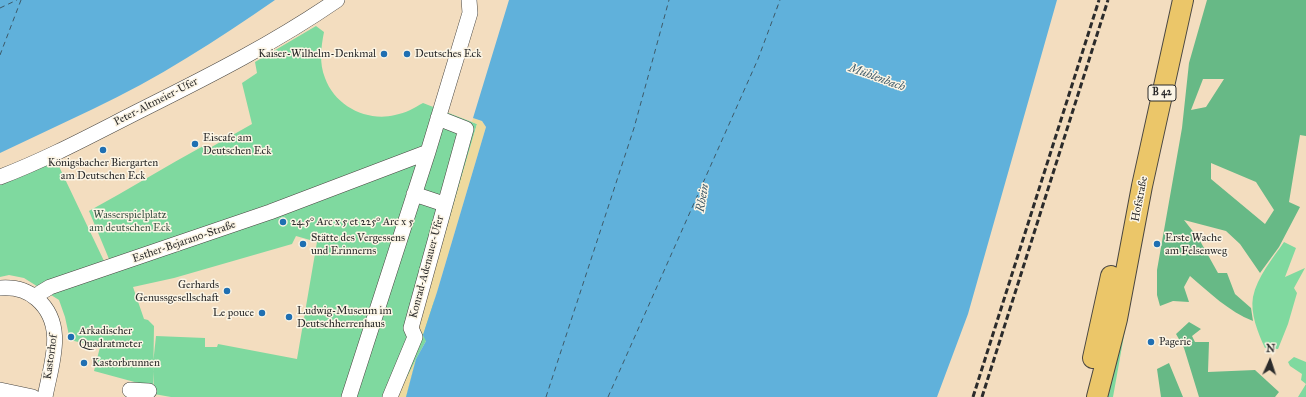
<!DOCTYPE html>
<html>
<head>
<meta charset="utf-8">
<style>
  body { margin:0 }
  #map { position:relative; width:1306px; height:397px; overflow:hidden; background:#f3ddbf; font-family:"IM FELL Great Primer",serif }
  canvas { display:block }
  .north { position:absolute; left:1250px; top:341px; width:40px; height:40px; -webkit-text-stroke:3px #fcf5e5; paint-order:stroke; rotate:3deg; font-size:11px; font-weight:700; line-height:16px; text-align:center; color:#2b2b2b }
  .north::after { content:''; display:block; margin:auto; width:14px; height:18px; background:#2b2b2b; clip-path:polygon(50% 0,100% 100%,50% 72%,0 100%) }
</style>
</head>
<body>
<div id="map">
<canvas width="1306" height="397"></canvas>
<div class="north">N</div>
</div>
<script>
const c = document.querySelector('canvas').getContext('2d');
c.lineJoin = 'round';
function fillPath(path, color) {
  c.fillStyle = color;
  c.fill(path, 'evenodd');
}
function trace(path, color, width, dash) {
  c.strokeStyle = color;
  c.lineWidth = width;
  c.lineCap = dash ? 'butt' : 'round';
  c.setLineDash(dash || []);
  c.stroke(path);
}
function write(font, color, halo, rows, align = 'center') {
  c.font = font + ' "IM FELL Great Primer",serif';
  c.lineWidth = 3;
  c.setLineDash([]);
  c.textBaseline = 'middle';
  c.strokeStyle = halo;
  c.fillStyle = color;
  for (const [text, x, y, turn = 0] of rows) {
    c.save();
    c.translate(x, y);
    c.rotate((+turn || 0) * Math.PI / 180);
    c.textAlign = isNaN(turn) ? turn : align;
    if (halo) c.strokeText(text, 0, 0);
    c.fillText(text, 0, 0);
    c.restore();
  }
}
fillPath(new Path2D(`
  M316 26 324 32C321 47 319 63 325 78 335 106 367 122 395 115 406 113 414 108 423 103L477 124 453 207 426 341 416 359 406 397H171L154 394 153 364 156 336 205 338V347H217L218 344 297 359 317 242 296 236 292 244 174 278 133 287 144 319 148 320 154 326 153 387 94 371 100 347 70 340 65 317 59 300 24 278 9 275 0 277V181L55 158 104 261 109 259 89 211C128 190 166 166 205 145L208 149 252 124 242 83 257 73 255 62Z
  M1284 242 1296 248 1285 277 1305 268 1294 288 1297 293 1288 324 1278 349 1265 348C1258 333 1250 313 1253 297 1257 277 1273 258 1284 242Z
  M1133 285 1113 397H1104Z
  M1294 357 1306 362V397H1298L1306 384 1301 380 1302 374 1290 366 1288 362Z`), '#7fd99f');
fillPath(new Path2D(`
  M1207 0H1306V136L1300 135 1289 202 1300 207 1279 247 1260 273 1240 244 1226 231 1184 220 1199 239 1218 273H1227L1235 294 1251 308 1253 321C1228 311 1210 293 1190 276L1184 287 1189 302 1173 301 1160 306 1157 295V270L1182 128 1189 63ZM1203 79H1224L1206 107 1191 110ZM1211 163 1256 182 1274 210 1265 224 1211 179Z
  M1189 322 1201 329 1192 336 1195 342H1209L1208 372 1255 370 1279 392 1275 397H1199L1184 348 1176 334Z
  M1169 363 1183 397H1161L1157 369Z`), '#67b986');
fillPath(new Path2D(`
  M473 118 482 121 486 127 437 292 423 335 418 326 477 124 472 122Z
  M416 359 406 397H397Z`), '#eeda9e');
fillPath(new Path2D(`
  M0 0H275C217 40 157 79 93 109 62 124 31 138 0 153Z
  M509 0H1057L968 314 937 397H406L416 359 426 341 423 335 437 292 486 127 482 121 473 118Z`), '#60b1db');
trace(new Path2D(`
  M0 8 17 0
  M0 55 21 0
  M546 397 634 128 669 0
  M608 397 758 59 780 0`), '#3e5a69', 1, [5, 4]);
const minor = new Path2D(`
  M0 177C50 158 97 132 145 108 211 75 276 42 337 0
  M414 194 444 204
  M0 288C13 287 27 290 37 299 67 325 51 364 45 397
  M40 293 50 287 270 212 428 152
  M0 390 33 397
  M130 390 149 391
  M349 397 428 152 470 13 469 0
  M390 397 415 337 411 328 466 129 438 118`);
const major = new Path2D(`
  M1093 358 1111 276
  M1097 397 1117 319 1142 186 1183 0`);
trace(minor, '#494641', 16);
trace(major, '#494641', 22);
trace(minor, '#fff', 15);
trace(major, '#ebc669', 20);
trace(new Path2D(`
  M973 397 1099 0
  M982 397 1108 0`), '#2b2b2b', 3, [6, 3]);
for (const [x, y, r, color] of [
  [384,54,4,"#1f6fb2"],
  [407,54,4,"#1f6fb2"],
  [195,144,4,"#1f6fb2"],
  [103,150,4,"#1f6fb2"],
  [283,222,4,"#1f6fb2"],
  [303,244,4,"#1f6fb2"],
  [1157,244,4,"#1f6fb2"],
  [227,291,4,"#1f6fb2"],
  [262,313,4,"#1f6fb2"],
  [289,317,4,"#1f6fb2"],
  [71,337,4,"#1f6fb2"],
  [1151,342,4,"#1f6fb2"],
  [84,363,4,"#1f6fb2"]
]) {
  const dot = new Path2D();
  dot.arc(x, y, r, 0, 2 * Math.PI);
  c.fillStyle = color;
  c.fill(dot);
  trace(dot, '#fcf5e5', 1.5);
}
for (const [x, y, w] of [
  [1162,93,28]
]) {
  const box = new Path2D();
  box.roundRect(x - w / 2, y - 8, w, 16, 3);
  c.fillStyle = '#fcf5e5';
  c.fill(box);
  trace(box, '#2b2b2b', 1);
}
write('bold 10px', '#2b2b2b', null, [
  ["B 42",1162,93]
]);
write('11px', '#2b2b2b', '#fcf5e5', [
  ["Kaiser-Wilhelm-Denkmal",376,54,"right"],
  ["Deutsches Eck",415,54],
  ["Eiscafe am",203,138],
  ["Deutschen Eck",203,151],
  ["Königsbacher Biergarten",103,163,"center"],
  ["am Deutschen Eck",103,176,"center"],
  ["24.5° Arc x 5 et 225° Arc x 5",291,222],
  ["Stätte des Vergessens",311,238],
  ["und Erinnerns",311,251],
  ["Erste Wache",1165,238],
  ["am Felsenweg",1165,251],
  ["Gerhards",219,285,"right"],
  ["Genussgesellschaft",219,298,"right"],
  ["Ludwig-Museum im",297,311],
  ["Deutschherrenhaus",297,324],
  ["Le pouce",254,313,"right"],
  ["Arkadischer",79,331],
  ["Quadratmeter",79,344],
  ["Pagerie",1159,342],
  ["Kastorbrunnen",92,363]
], 'left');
write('11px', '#2b2b2b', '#fcf5e5', [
  ["Peter-Altmeier-Ufer",156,102,-27],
  ["Hofstraße",1140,199,-79],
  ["Esther-Bejarano-Straße",184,242,-19],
  ["Konrad-Adenauer-Ufer",427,267,-75],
  ["Kastorhof",51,357,-82]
]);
write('11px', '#405648', '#fcf5e5', [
  ["Wasserspielplatz",130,215],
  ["am deutschen Eck",130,228]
]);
write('italic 12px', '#3e5a69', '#fcf5e5', [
  ["Mühlenbach",877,78,20],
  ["Rhein",703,198,-80]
]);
</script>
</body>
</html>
